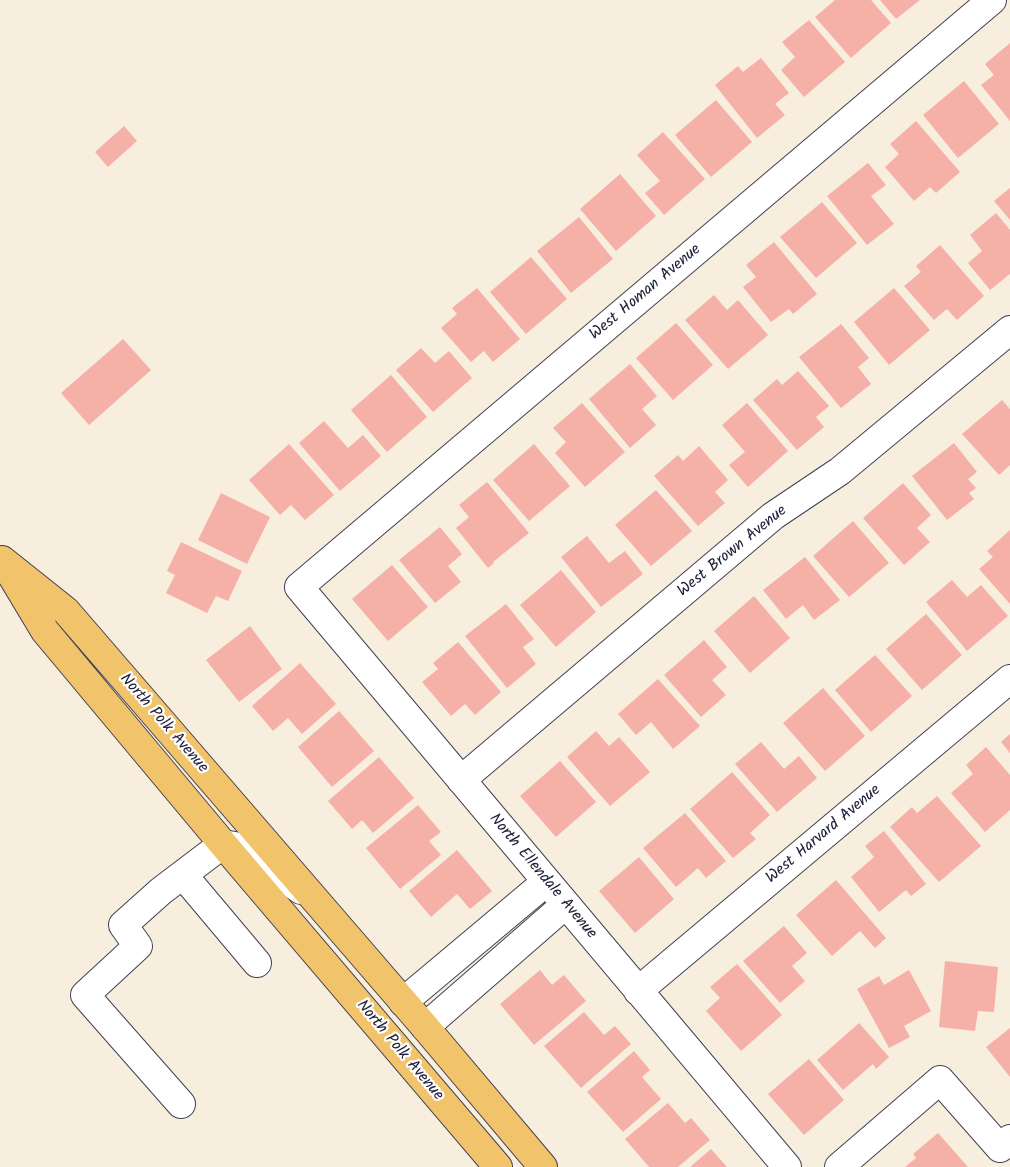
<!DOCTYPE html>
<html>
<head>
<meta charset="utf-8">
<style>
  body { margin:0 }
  canvas { display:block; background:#f8eede }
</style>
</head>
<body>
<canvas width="1010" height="1167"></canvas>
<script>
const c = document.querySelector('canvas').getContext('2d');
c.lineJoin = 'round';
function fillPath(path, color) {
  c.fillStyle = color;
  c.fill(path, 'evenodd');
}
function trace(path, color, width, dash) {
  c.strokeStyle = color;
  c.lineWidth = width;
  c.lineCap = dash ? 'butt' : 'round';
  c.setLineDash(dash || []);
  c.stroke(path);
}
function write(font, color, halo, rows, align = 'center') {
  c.font = font + ' Kalam,sans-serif';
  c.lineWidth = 4.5;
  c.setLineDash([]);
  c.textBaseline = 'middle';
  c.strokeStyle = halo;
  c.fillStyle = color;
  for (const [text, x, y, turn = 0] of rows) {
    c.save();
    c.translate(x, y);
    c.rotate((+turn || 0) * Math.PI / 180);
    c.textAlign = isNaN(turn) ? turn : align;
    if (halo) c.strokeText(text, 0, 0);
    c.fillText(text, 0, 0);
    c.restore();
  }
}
fillPath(new Path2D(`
  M835 0H871L891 23 851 58 815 17Z
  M880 0H920L896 19Z
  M809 20 845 62 804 97 781 70 795 57 782 42Z
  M1010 43V121L981 85 994 75 985 64Z
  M761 58 789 93 775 104 785 115 757 138 715 85 738 66 743 72Z
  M964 81 999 124 958 158 923 115Z
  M716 100 752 142 711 177 675 135Z
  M916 121 960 172 936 193 930 187 914 201 885 167 899 154 890 144Z
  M124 126 137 141 108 167 95 152Z
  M663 132 705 179 664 215 645 193 660 181 637 155Z
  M868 163 886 185 871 196 894 224 867 245 827 196Z
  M620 174 656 216 616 251 580 209Z
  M1010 188V220L994 201Z
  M822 202 857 243 816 278 780 237Z
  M996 213 1010 230V274L990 290 968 263 982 251 970 235Z
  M579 217 613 259 571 293 537 251Z
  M774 242 817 294 793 314 789 309 771 322 743 287 756 277 746 265Z
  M940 245 984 296 957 320 947 309 934 320 904 286 921 272 916 266Z
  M531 257 567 299 526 334 490 292Z
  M477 288 520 339 493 362 484 351 471 362 441 328 457 314 452 308Z
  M894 288 930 330 889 365 854 322Z
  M714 295 727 310 738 300 768 335 728 369 685 320Z
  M676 323 713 365 673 400 636 358Z
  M841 324 869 358 858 367 871 384 841 408 799 357Z
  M123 339 151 370 89 425 61 393Z
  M421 348 435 363 449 351 472 378 433 412 396 370Z
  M630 364 657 396 642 409 656 425 630 448 589 399Z
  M798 371 829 406 816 417 824 427 797 450 753 400 777 379 782 385Z
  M391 375 427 417 387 452 351 410Z
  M1002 400 1010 409V465L999 475 962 434Z
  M582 403 625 452 585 487 555 453 566 442 553 428Z
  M747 403 788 451 748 487 729 465 745 452 722 425Z
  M324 421 348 448 363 435 381 456 340 491 299 443Z
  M954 443 977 472 968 479 976 488 969 493 974 499 947 520 912 476Z
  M289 444 334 495 305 520 291 505 280 515 249 480Z
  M534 444 570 486 529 521 493 480Z
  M699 446 728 480 715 492 725 503 698 526 654 476 678 455 683 461Z
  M487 482 529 533 493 562 494 563 488 568 456 528 469 517 459 505Z
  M903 483 931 515 917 528 930 542 904 565 863 518Z
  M656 490 692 531 651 566 615 525Z
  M221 493 270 517 247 564 198 540Z
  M853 521 889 563 849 597 813 556Z
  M440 527 462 554 448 566 461 582 435 603 399 560Z
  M1010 530V604L979 569 993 557 987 551Z
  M587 536 609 563 625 551 643 574 601 607 561 557Z
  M181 542 242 571 228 601 216 596 207 613 166 593 175 575 167 571Z
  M805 557 840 600 814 620 803 605 786 619 763 590Z
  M392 565 428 607 388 641 352 599Z
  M561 570 596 612 556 647 520 605Z
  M952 580 967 597 981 585 1008 616 967 651 926 602Z
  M754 596 790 638 750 673 714 631Z
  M506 604 534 639 523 647 536 664 507 688 465 636Z
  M926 614 962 655 922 690 886 649Z
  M250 626 282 669 239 702 206 660Z
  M704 640 727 667 712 680 726 695 701 717 664 675Z
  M458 642 501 692 475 715 465 704 451 716 422 682 438 669 433 663Z
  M875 655 912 696 871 732 835 690Z
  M300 663 336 704 302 734 288 718 273 731 252 706Z
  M658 679 700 726 673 749 651 722 636 735 618 714Z
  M823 688 865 736 825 771 783 723Z
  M339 711 374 751 332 787 298 747Z
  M596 731 609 746 619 737 650 772 610 806 567 757Z
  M1010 734V753L1001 742Z
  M761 742 784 769 799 756 817 778 777 812 735 764Z
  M986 747 1010 775V810L985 832 951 793 973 774 966 765Z
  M379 757 414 798 373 833 362 820 352 829 328 801Z
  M560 761 596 802 556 837 520 796Z
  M732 772 770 815 750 833 756 839 733 858 690 809Z
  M937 796 981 846 939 882 890 827 912 807 917 813Z
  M418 805 441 832 429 841 441 855 400 889 366 848Z
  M685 813 726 861 706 878 698 868 676 887 643 848Z
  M884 831 926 884 911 896 906 890 879 912 851 877 874 857 865 846Z
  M457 850 492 891 470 909 457 894 431 917 409 891Z
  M639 857 674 899 635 933 599 891Z
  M836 880 886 938 875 948 860 931 832 956 796 915Z
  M784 926 807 953 792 966 805 981 780 1003 743 961Z
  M945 961 998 967 994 1012 978 1011 975 1031 939 1027Z
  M737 964 782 1015 741 1051 706 1011 720 998 710 987Z
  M540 970 552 985 564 975 586 1001 534 1045 500 1004Z
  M909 970 931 1011 904 1026 910 1037 889 1048 857 989 879 976 884 985Z
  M584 1012 604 1035 615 1026 631 1044 581 1088 544 1046Z
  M859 1023 889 1057 876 1069 873 1064 843 1090 817 1060Z
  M1010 1028V1077L986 1047Z
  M634 1051 650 1070 642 1077 661 1099 623 1132 587 1092Z
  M809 1059 844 1100 804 1135 768 1094Z
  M668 1103 685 1123 691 1118 710 1140 678 1167H649L625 1139Z
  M938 1133 968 1167H905L916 1158 913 1154Z
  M711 1149 727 1167H690Z`), '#f5b0a8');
const minor = new Path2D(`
  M461 780 773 516 840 471 1010 330
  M183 875 257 963
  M638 991 1010 679
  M403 1002 546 882
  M425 1027 565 905
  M181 1104 85 995 138 946 123 925 161 891 223 844 240 847 301 890
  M787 1167 299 587 992 0
  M839 1167 940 1080 1000 1148 1010 1139`);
const major = new Path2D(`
  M2 560 66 611 425 1027 543 1167
  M12 576 45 631 223 844 498 1167`);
trace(minor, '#424153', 30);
trace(major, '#424153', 30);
trace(minor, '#fff', 28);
trace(major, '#f1c36a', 28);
write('16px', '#22223b', '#fff', [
  ["West Homan Avenue",646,293,-40],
  ["West Brown Avenue",733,552,-39],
  ["North Polk Avenue",163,724,49],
  ["West Harvard Avenue",824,835,-40],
  ["North Ellendale Avenue",542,877,50],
  ["North Polk Avenue",399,1051,50]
]);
</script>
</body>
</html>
